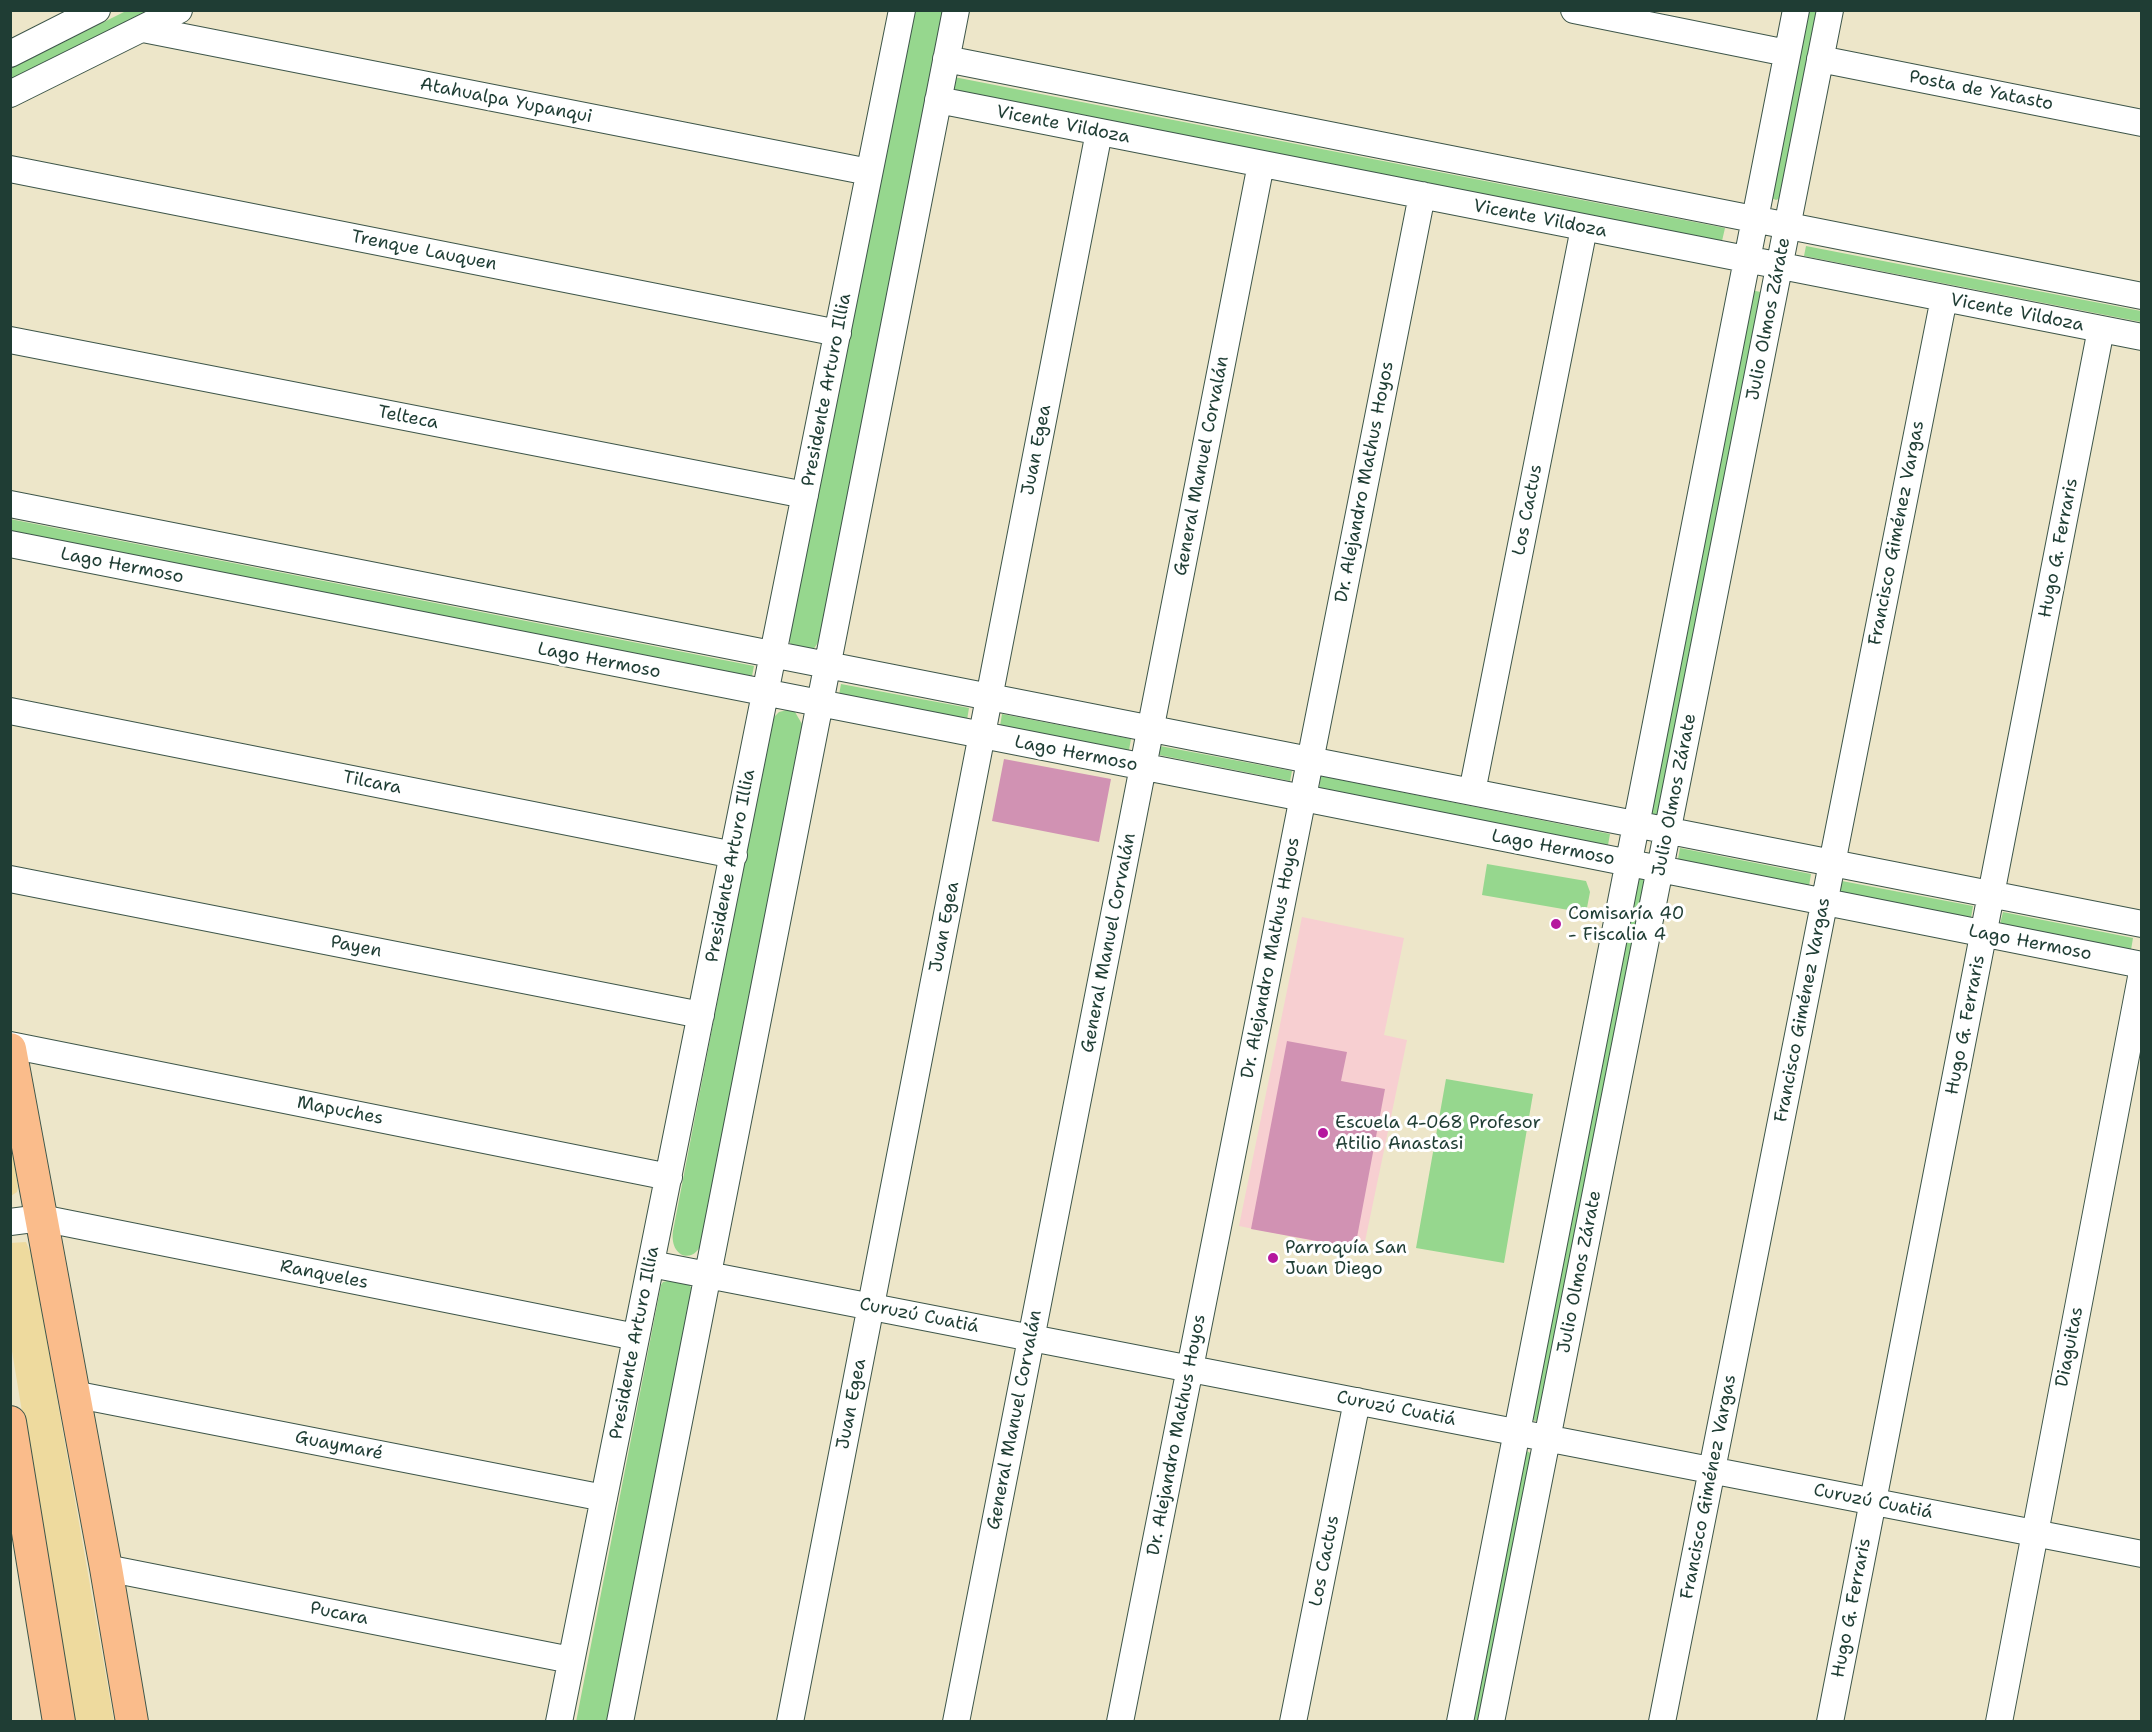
<!DOCTYPE html>
<html>
<head>
<meta charset="utf-8">
<style>
  body { margin:0 }
  #map { position:relative; width:2152px; height:1732px; overflow:hidden; background:#ede6c9; font-family:"Shantell Sans",sans-serif }
  canvas { display:block }
  .frame { position:absolute; inset:0; border:12px solid #1f3d34; pointer-events:none }
</style>
</head>
<body>
<div id="map">
<canvas width="2152" height="1732"></canvas>
<div class="frame"></div>
</div>
<script>
const c = document.querySelector('canvas').getContext('2d');
c.lineJoin = 'round';
function fillPath(path, color) {
  c.fillStyle = color;
  c.fill(path, 'evenodd');
}
function trace(path, color, width, dash) {
  c.strokeStyle = color;
  c.lineWidth = width;
  c.lineCap = dash ? 'butt' : 'round';
  c.setLineDash(dash || []);
  c.stroke(path);
}
function write(font, color, halo, rows, align = 'center') {
  c.font = font + ' "Shantell Sans",sans-serif';
  c.lineWidth = 6;
  c.setLineDash([]);
  c.textBaseline = 'middle';
  c.strokeStyle = halo;
  c.fillStyle = color;
  for (const [text, x, y, turn = 0] of rows) {
    c.save();
    c.translate(x, y);
    c.rotate((+turn || 0) * Math.PI / 180);
    c.textAlign = isNaN(turn) ? turn : align;
    if (halo) c.strokeText(text, 0, 0);
    c.fillText(text, 0, 0);
    c.restore();
  }
}
fillPath(new Path2D(`
  M1302 917 1404 938 1384 1035 1407 1040 1363 1251 1239 1226Z`), '#f7cfd1');
fillPath(new Path2D(`
  M126 11H154L11 81V68Z
  M912 11H945L819 641 813 650 791 645 788 638Z
  M1806 11H1818L1781 198 1776 200 1771 198Z
  M954 77 1725 228 1722 241 952 91Z
  M1806 246 2141 311V322L1804 256Z
  M1750 290 1761 292 1657 816 1650 815Z
  M10 519 754 666 752 676 11 532Z
  M841 684 969 708 967 720 839 695Z
  M787 710 795 712 802 724 703 1238C697 1266 669 1259 673 1231L772 719 779 712Z
  M1002 714 1131 739 1129 750 1000 726Z
  M1160 746 1292 771 1290 781 1159 755Z
  M1321 776 1610 834 1608 845 1319 788Z
  M1680 848 1811 874 1809 886 1678 859Z
  M1487 864 1586 881 1590 892 1586 913 1482 895Z
  M1640 877 1645 881 1539 1420 1535 1421 1532 1419 1637 878Z
  M1842 881 1973 906 1971 918 1840 892Z
  M2003 912 2133 938 2131 950 2000 924Z
  M1446 1079 1533 1094 1504 1263 1416 1248Z
  M672 1280 689 1284 693 1291 610 1721 576 1722 661 1285 663 1282Z
  M1527 1451 1532 1454 1481 1721 1469 1722 1524 1452Z`), '#96d78e');
fillPath(new Path2D(`
  M11 1140 18 1187 17 1192 11 1196Z
  M26 1242 32 1256 114 1721H73L11 1345 10 1243Z`), '#eeda9e');
fillPath(new Path2D(`
  M1004 759 1111 779 1099 842 992 821Z
  M1287 1041 1347 1052 1341 1081 1385 1089 1355 1248 1251 1229Z`), '#d192b3');
const minor = new Path2D(`
  M1574 10 1787 53
  M143 29 869 172
  M10 54 97 10
  M946 59 2142 296
  M1820 59 2142 123
  M10 94 179 10
  M938 100 2142 337
  M10 169 838 333
  M10 340 805 495
  M10 504 2142 924
  M10 544 1303 798 2142 965
  M10 711 734 855
  M1472 792 1584 228
  M10 879 701 1015
  M10 1045 669 1177
  M10 1222 41 1218 636 1337
  M651 1264 2142 1554
  M73 1394 604 1498
  M106 1568 571 1660
  M559 1722 902 10
  M620 1722 956 10
  M790 1722 1099 132
  M956 1722 1261 164
  M1120 1722 1422 195
  M1293 1722 1357 1401
  M1460 1722 1796 10
  M1491 1722 1830 10
  M1662 1722 1944 298
  M1830 1722 2101 329
  M1999 1722 2142 972`);
const major = new Path2D(`
  M10 1049 106 1568 132 1722
  M10 1422 59 1722`);
trace(minor, '#3e564a', 28);
trace(major, '#3e564a', 34);
trace(minor, '#fff', 26);
trace(major, '#fabc8b', 32);
for (const [x, y, r, color] of [
  [1556,924,6,"#b5179e"],
  [1323,1133,6,"#b5179e"],
  [1273,1258,6,"#b5179e"]
]) {
  const dot = new Path2D();
  dot.arc(x, y, r, 0, 2 * Math.PI);
  c.fillStyle = color;
  c.fill(dot);
  trace(dot, '#fff', 2);
}
write('18px', '#1f3d34', '#fff', [
  ["Posta de Yatasto",1981,91,11],
  ["Atahualpa Yupanqui",506,101,11],
  ["Vicente Vildoza",1063,125,11],
  ["Vicente Vildoza",1540,219,11],
  ["Trenque Lauquen",424,251,11],
  ["Vicente Vildoza",2017,313,11],
  ["Julio Olmos Zárate",1769,319,-79],
  ["Presidente Arturo Illia",827,390,-79],
  ["Telteca",408,418,11],
  ["Juan Egea",1037,450,-79],
  ["General Manuel Corvalán",1202,466,-79],
  ["Dr. Alejandro Mathus Hoyos",1365,482,-79],
  ["Los Cactus",1528,510,-79],
  ["Francisco Giménez Vargas",1897,533,-79],
  ["Hugo G. Ferraris",2059,548,-79],
  ["Lago Hermoso",122,566,11],
  ["Lago Hermoso",599,661,11],
  ["Lago Hermoso",1076,754,11],
  ["Tilcara",372,783,11],
  ["Julio Olmos Zárate",1675,795,-79],
  ["Lago Hermoso",1553,848,11],
  ["Presidente Arturo Illia",731,866,-79],
  ["Juan Egea",945,927,-79],
  ["General Manuel Corvalán",1109,943,-79],
  ["Lago Hermoso",2030,943,11],
  ["Payen",356,947,11],
  ["Dr. Alejandro Mathus Hoyos",1271,958,-79],
  ["Francisco Giménez Vargas",1803,1010,-79],
  ["Hugo G. Ferraris",1966,1025,-79],
  ["Mapuches",340,1111,11],
  ["Julio Olmos Zárate",1580,1272,-79],
  ["Ranqueles",324,1275,11],
  ["Curuzú Cuatiá",919,1316,11],
  ["Presidente Arturo Illia",635,1343,-79],
  ["Diaguitas",2070,1347,-79],
  ["Juan Egea",852,1404,-79],
  ["Curuzú Cuatiá",1396,1409,11],
  ["General Manuel Corvalán",1015,1420,-79],
  ["Dr. Alejandro Mathus Hoyos",1177,1435,-79],
  ["Guaymaré",339,1446,11],
  ["Francisco Giménez Vargas",1709,1487,-79],
  ["Curuzú Cuatiá",1873,1502,11],
  ["Los Cactus",1325,1561,-79],
  ["Hugo G. Ferraris",1852,1608,-79],
  ["Pucara",339,1614,11]
]);
write('18px', '#1f3d34', '#fff', [
  ["Comisaría 40",1568,914],
  ["- Fiscalia 4",1568,935],
  ["Escuela 4-068 Profesor",1335,1123],
  ["Atilio Anastasi",1335,1144],
  ["Parroquía San",1285,1248],
  ["Juan Diego",1285,1269]
], 'left');
</script>
</body>
</html>
